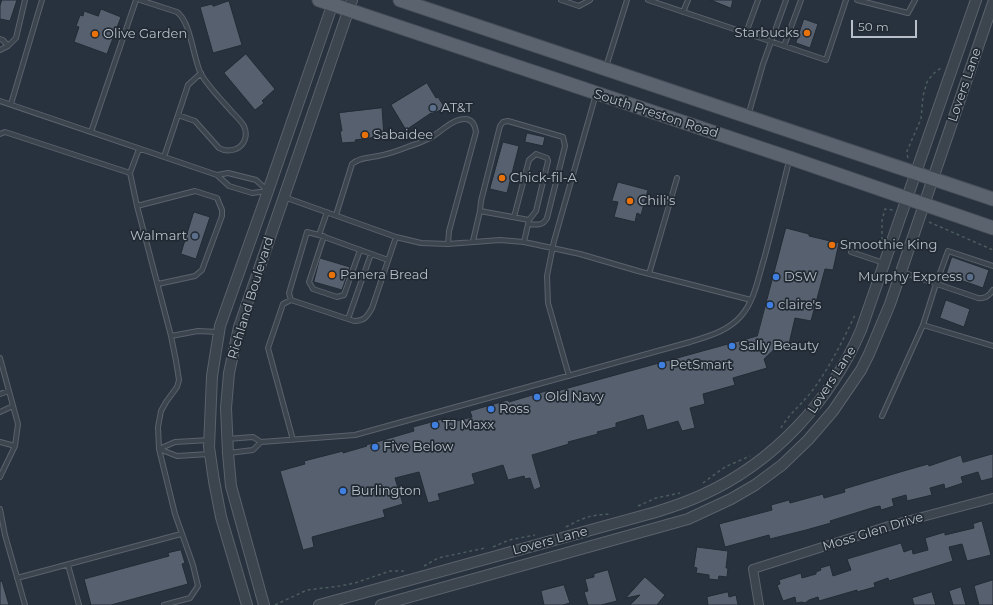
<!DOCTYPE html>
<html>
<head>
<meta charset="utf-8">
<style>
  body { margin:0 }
  #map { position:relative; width:993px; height:605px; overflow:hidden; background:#28323e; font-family:Montserrat,sans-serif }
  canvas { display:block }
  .scale { position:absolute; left:851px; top:20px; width:66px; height:18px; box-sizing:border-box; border:2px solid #b8bfc9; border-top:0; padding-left:5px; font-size:12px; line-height:14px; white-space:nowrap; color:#b8bfc9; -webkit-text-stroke:3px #212933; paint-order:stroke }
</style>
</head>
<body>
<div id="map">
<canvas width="993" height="605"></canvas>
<div class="scale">50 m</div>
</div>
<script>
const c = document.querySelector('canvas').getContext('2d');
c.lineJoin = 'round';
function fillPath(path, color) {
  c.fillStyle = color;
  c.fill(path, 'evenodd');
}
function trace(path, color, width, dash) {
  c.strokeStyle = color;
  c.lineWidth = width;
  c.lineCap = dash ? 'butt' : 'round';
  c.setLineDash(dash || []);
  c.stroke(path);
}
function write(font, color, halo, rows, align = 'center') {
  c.font = font + ' Montserrat,sans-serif';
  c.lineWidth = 3.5;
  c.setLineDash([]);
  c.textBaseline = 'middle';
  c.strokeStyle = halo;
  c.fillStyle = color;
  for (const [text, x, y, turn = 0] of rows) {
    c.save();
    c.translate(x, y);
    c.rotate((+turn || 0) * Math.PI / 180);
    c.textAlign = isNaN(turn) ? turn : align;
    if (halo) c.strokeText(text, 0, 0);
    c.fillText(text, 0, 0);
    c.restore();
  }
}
const building = new Path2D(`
  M2 0H17L10 21 0 19V6Z
  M711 0H733L731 8Z
  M229 1 242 45 213 53 200 7 212 4 213 6Z
  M101 9 121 17 107 54 74 42 79 27 76 26 80 15 83 16 84 11 98 16Z
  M804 19 818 24 810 48 796 43Z
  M246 54 275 89 262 101 264 103 255 110 224 73Z
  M427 83 436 98 438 97 445 108 432 114 431 113 406 130 391 105Z
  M382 108 384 136 355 140 356 142 342 143 340 131H342L339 113Z
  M527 133 545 137 543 146 525 142Z
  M503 142 519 146 507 193 490 189Z
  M618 182 648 190 641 215 637 213 635 222 614 217 618 202 612 201Z
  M194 212 210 217 196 259 181 254Z
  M786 228 809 234V236L839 243 833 270 825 269 811 321 795 318 789 344 781 343 764 359 767 368 733 378 735 385 703 394 705 404 690 408 695 428 682 431 678 421 647 430 643 415 616 423V427L597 432 598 434 568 442 569 444 532 455 541 487 534 490 530 478 525 479 524 476 508 480 503 465 472 474 475 484 438 494 440 500 428 503 419 472 395 478 403 504 383 510 385 517 312 537 314 547 303 550 280 471 305 464 304 461 343 451V453L367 446 366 445 414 431 413 427 450 417 452 422 472 417 470 411 508 400 509 402 549 390 550 393 757 336Z
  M952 257 989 270 983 288 946 275Z
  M320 258 350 267 342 290 314 282Z
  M946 300 970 309 964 327 940 318Z
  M993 454V478L981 481 978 472 961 477 963 483 945 489 944 484 930 488 932 495 907 501 906 495 892 499 894 506 881 510 880 506 875 507 830 521 831 523 806 530 770 539 769 535 725 547 719 524 772 510 771 505 789 500 790 503 823 494 824 498 845 492 844 489 900 472 928 464 929 466 961 455 963 462Z
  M982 521 991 555 967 561 962 544 949 547 953 561 889 581 888 578 874 583 875 587 857 592V590L819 601 818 597 809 600 805 603 802 602 796 603 795 597 783 601 777 585 780 584 779 580 801 573 802 578 816 574V572L821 570 820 568 830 565 833 576 851 570 847 559 901 543 904 552 912 549 913 554 928 550 925 538 945 532V535L974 528 973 524Z
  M697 547 728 551 726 568H728L727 577 719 576 718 580 709 579V575L696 573 697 568 694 567Z
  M181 550 185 563 182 564 188 584 111 605H91L84 579 169 556 168 553Z
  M608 570 617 601 601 605H588L584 592 588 591 585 579 594 577V574Z
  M645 577 665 595 657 605H630L640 595 626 598Z
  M993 580V605H979L974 586Z
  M2 581 9 605H0V582Z
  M564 585 570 603 563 605H544L541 591Z
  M961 587 966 605H953L949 591Z
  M728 592 729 597 736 595 738 605H708L707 597Z
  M932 592 936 605H914L912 598Z`);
fillPath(building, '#56606e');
trace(building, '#232b35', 1);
const service = new Path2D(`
  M140 0 177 12C191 22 193 58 201 74 209 88 222 100 232 112 236 116 241 121 244 126 248 135 245 145 236 149 230 151 224 151 219 148L195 121 178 115 164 157
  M561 0 579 6 590 0
  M648 0 826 60 846 0
  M857 0 908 13 915 0
  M683 12 688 0
  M746 33 758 0
  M0 39 3 40 8 46
  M784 46 801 0
  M0 50 8 46 16 38 25 0
  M606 67 627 0
  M0 101 217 175 229 186 252 193 268 191
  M11 104 42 0
  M178 115 188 85 201 73
  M748 116 763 64 786 0
  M91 132 136 0
  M0 134 5 132 130 173
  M139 149 130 173 137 206 171 336 176 361 179 380 177 387 166 402 161 411 158 427 159 449 175 514 193 565 198 586 190 598 164 605
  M217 175 228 173 256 180 268 191
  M284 197 396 237 421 243 448 244 500 240 524 242 580 254 638 271 751 300
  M137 206 195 191 217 198 222 210V216L202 270 195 276 158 284
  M480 211 481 201 500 126 503 122 508 121 563 137 565 146 547 218C543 226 536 225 528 224
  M327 212 319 235 388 260
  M336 215 352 164C360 157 369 158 378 156 389 154 400 150 410 146 417 144 424 141 430 138 441 132 452 119 465 119 472 119 475 125 476 132L449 231 448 244
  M514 217 529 160 536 154 547 158 548 161 536 211 529 220
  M324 236 309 282 313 289 337 297 344 295 360 250
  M473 241 480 211 529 220 524 242
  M851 252 884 263
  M993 266 948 251 936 284 923 325 993 346
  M902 272 978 298C985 299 989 296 993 290
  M649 274 677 178
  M291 300 289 293 307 232 319 235
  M348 319 371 254
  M171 336 198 331 219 332
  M0 358 18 424 15 446 0 477
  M569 376 548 303 547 276 554 241 596 94
  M0 394 9 391
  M0 412 13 406
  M882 416 923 325
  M227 439 253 437 261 442 355 435 690 342C709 336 728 331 741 316 755 300 758 278 764 259 773 226 781 193 789 161
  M293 440 268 348 283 304 291 300 354 321C364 321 367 317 372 308L396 237
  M0 442 15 446
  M159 449 177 456 209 454
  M159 449 175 442 210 440
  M229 453 253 450 261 442
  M0 509 5 535 25 605
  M68 565 79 605
  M17 578 181 534`);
const minor = new Path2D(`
  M759 605 753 569 892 525 993 498`);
const tertiary = new Path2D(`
  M247 605 221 517 214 481 209 447 212 376 220 326 268 191 334 0
  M264 605 231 486 228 453 226 408 229 373 239 327 352 0
  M319 605 656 512C672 507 687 502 702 495 773 463 830 402 861 330L976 0
  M381 605 688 519 731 499 755 485 782 465 808 440 833 411 861 370 869 354 890 304 993 3`);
const primary = new Path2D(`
  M319 0 790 158 993 228
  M400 0 993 199`);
trace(service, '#5a626c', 6);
trace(minor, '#5a626c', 10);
trace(tertiary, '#5a626c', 12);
trace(primary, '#454d57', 15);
trace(new Path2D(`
  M908 158 907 154V151L921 119 923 96 927 82 933 74 942 67
  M929 222 993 250
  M882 240V221L885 209 893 210
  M781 428C789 414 802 404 812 391 830 367 843 340 856 313
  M703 483 725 467 750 456
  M638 506 656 498 680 493
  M566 527C584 517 591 515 611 514
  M493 547 509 540 535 535
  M424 566 438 558 485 548
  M275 605 307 590 340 586 355 583 390 571H404`), '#4a5c5e', 1.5, [3, 3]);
trace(service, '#3c444e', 4);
trace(minor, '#3c444e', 8);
trace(tertiary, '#3c444e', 10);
trace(primary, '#5a636e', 13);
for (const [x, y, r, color] of [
  [807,33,4,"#e8710a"],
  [95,34,4,"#e8710a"],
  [433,108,4,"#5c6f8a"],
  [365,135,4,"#e8710a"],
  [502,178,4,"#e8710a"],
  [630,201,4,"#e8710a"],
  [195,236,4,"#5c6f8a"],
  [832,245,4,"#e8710a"],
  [332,275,4,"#e8710a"],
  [776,277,4,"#3f7fe0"],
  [970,277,4,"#5c6f8a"],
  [770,305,4,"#3f7fe0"],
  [732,346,4,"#3f7fe0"],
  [662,365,4,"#3f7fe0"],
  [537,397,4,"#3f7fe0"],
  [491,409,4,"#3f7fe0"],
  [435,425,4,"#3f7fe0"],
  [375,447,4,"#3f7fe0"],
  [343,491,4,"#3f7fe0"]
]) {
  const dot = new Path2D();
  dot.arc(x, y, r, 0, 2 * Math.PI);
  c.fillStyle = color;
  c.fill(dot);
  trace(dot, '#212933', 1.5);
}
write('13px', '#b8bfc9', '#212933', [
  ["Starbucks",799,33,"right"],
  ["Olive Garden",103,34],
  ["AT&T",441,108],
  ["Sabaidee",373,135],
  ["Chick-fil-A",510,178],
  ["Chili's",638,201],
  ["Walmart",187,236,"right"],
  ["Smoothie King",840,245],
  ["Panera Bread",340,275],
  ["DSW",784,277],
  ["Murphy Express",962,277,"right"],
  ["claire's",778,305],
  ["Sally Beauty",740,346],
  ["PetSmart",670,365],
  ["Old Navy",545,397],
  ["Ross",499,409],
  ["TJ Maxx",443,425],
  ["Five Below",383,447],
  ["Burlington",351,491]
], 'left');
write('13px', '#b8bfc9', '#212933', [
  ["Lovers Lane",965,85,-71],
  ["South Preston Road",656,114,18],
  ["Richland Boulevard",251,298,-73],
  ["Lovers Lane",832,380,-57],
  ["Moss Glen Drive",873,532,-17],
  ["Lovers Lane",550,541,-15]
]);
</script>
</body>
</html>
